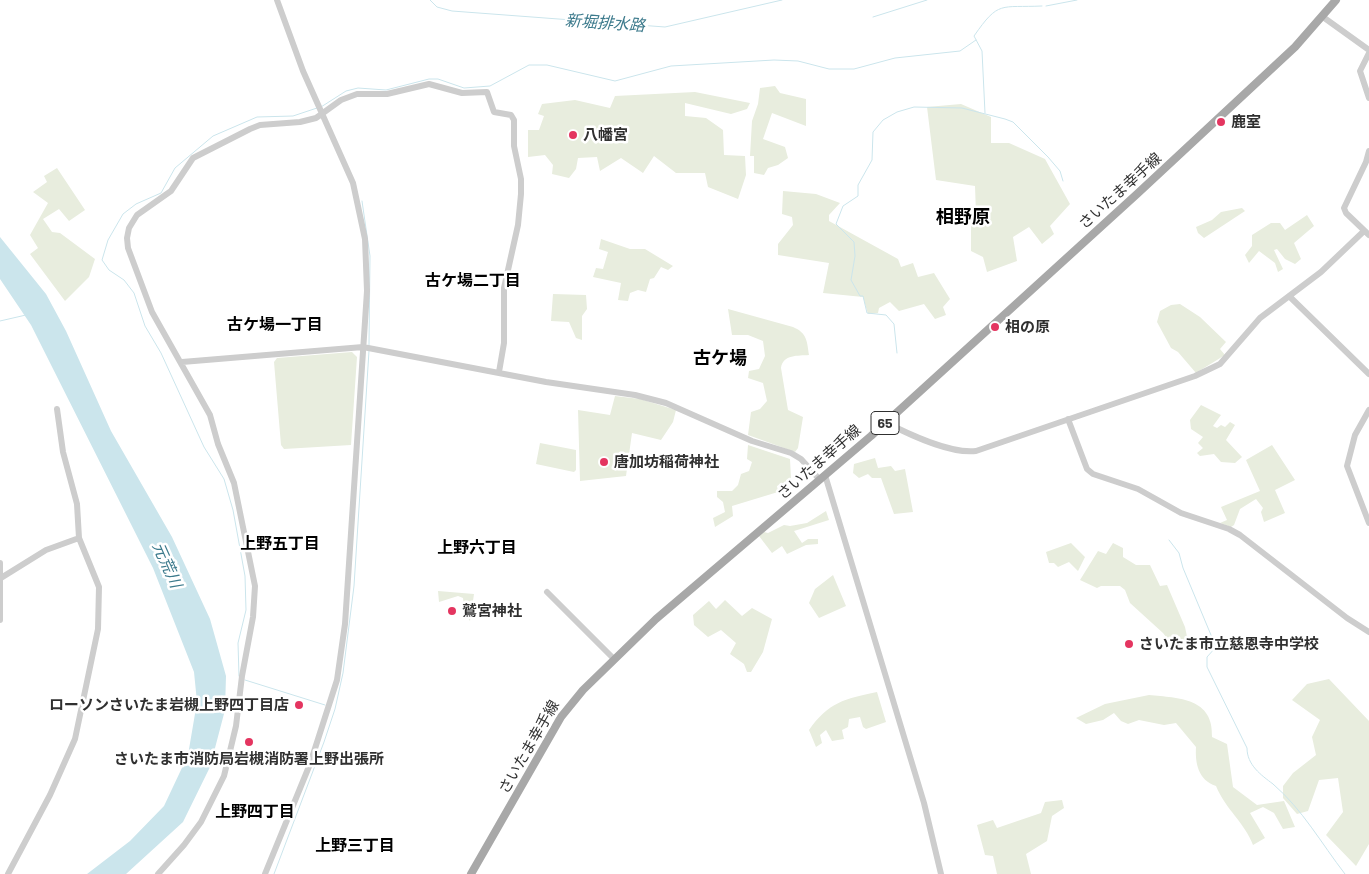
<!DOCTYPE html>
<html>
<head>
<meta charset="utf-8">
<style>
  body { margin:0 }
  canvas { display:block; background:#fff }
</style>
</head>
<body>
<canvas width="1369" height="874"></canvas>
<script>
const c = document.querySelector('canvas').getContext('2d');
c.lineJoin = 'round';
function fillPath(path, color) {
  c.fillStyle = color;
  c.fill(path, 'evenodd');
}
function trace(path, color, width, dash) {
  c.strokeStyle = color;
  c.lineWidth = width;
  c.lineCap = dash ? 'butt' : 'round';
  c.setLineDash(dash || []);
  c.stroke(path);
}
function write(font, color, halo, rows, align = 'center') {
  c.font = font + ' Barlow,"Noto Sans JP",sans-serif';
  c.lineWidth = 5;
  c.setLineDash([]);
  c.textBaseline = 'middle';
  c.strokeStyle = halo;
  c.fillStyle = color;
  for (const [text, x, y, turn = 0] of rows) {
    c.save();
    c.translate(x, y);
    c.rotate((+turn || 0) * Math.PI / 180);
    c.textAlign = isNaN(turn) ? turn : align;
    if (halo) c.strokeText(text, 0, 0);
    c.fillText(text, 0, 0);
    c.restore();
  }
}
fillPath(new Path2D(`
  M775 86 780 93 806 99V126L772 113 763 139 785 147 788 158 778 165 768 168 764 175 754 173V156H750L752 121 758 104 760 88Z
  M695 92 750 103 747 109 731 114 685 103V116L706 118 723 130 724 155 745 156 746 175 738 199 708 187 705 173H676L654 156 643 173 621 158 600 171 597 157 578 158 576 169 569 178 552 174 553 165 545 155 528 157V130H539L544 116 538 114 542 104 575 100 610 108 615 96Z
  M961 104 991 117V143H1009L1045 159 1070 204 1050 226 1054 234 1042 244 1029 227 1013 237 1017 261 987 272 983 257 971 251V220L976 214 975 186 936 180 927 107Z
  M57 168 85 210 69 221 59 209 43 219 52 232 60 233 95 259 89 277 65 301 30 254 38 248 30 235 48 203 33 192 47 182 44 176Z
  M783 191 816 194 840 203 829 215V221L898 259 901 267 913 263 918 277 934 273 950 299 943 307 946 315 935 319 924 304 899 311 890 302 879 308 878 313 868 314 863 297 823 293 829 263 778 255V244L793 225 792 217 782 214Z
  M1242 208 1245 211 1204 238 1198 233 1196 227 1212 220 1221 212Z
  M1307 215 1314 226 1294 243 1301 259 1295 264 1285 259 1277 249 1274 250 1283 269 1278 272 1275 263 1259 251 1249 263 1245 255 1252 246V235L1271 223H1280L1285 230Z
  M601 239 630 249H645L673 266 668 270 661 267 654 278 650 279 646 292 638 290 630 293 628 301 618 300 621 283 593 277 596 268 603 269 608 252 599 249Z
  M553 294 586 295 587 309 582 316V340L576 338 569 322 551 321Z
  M1180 304 1200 317 1226 342 1220 349 1225 355 1196 373 1178 352 1171 348 1157 322 1160 311 1171 305Z
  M728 309 793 327C807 333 807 341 809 355 798 356 783 354 781 368L788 410 803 417 798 448 795 452 748 435 751 412 760 409 767 401 763 383 748 378 749 371 759 369 765 356 763 341 748 335H732Z
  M352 352 357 357 351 445 284 449 281 445 274 362 277 358Z
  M615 396 640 399 676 410 673 422 661 440 632 433 626 476 580 481 578 410 610 415Z
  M1201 405 1221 415 1213 426 1217 428 1221 425 1225 427 1230 422 1235 425 1226 440 1242 457 1235 463 1221 462 1214 454 1200 456 1197 453 1203 448 1198 443 1203 437 1191 429 1190 420Z
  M540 443 576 450V470L574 472 536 464Z
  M748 445 790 459 791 479 777 486 778 492 732 506 733 516 715 527 713 518 725 512 723 502 717 497V491H732L738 485 741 474 749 471 752 462 747 459Z
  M1272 445 1295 480 1275 490 1285 513 1264 522 1261 512 1263 508 1256 499 1240 509 1234 525 1231 527 1220 523 1227 520 1221 507 1260 491 1246 460Z
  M875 458 878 468 891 466 895 471 905 469 913 512 894 514 881 478H872L868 474 859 478 853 473 854 464Z
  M826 511 829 520 794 531 802 543 808 539H818V544L806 545 787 554 782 546 772 553 759 536 764 532 768 533 784 525 790 526 807 523Z
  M1071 543 1085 557 1078 571 1069 562 1058 567 1054 563H1049L1046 552Z
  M1113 543 1123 548V557L1136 565H1150L1160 586 1167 585 1185 627 1189 646 1178 652 1163 633 1130 603 1125 590 1120 586H1101L1097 588 1080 580 1098 551 1106 554Z
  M833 575 846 606 819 618 809 603 815 589Z
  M438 591 474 594 470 621 465 614 463 598 458 596 439 602Z
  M725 600 742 616 752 608 772 619 763 652 751 672H747L744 664 730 654 736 643 721 630 708 637 694 625 693 615 709 601 716 609Z
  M1329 679 1369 721V844L1356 866 1326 835 1343 812 1338 778 1319 780 1308 811 1297 814 1283 798V786L1293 773 1316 755 1312 737 1320 720 1292 700 1307 684Z
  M877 692 886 722 866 729 863 727 860 717 849 719 848 727 842 730 844 739 832 741 826 730 820 735 822 743 816 747 809 730C829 702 844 699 877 692Z
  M1149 695C1179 698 1214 698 1212 737L1227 744 1233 787 1257 805 1284 801 1295 827 1283 829 1274 813 1263 807 1250 813 1265 838 1253 845C1245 823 1226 810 1216 786 1198 780 1195 763 1196 747L1176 723 1164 725 1139 720 1128 724 1121 721 1114 713 1103 720 1086 724 1076 718 1105 704Z
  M1062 800 1064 808 1052 816 1047 841 1026 854 1031 874H997L993 856 985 855 977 825 993 820 997 828 1041 813 1045 802Z`), '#e8edde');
fillPath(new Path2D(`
  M0 237 46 294 66 331 111 431 172 537 210 619 226 676 225 710 210 767 183 822 126 874H87L130 841 164 806 188 755 197 702 194 672 153 568 31 325 0 279Z`), '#cbe5ec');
trace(new Path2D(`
  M430 0 437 7 452 11 665 27 782 0
  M1046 6 1077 0
  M873 17 927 0
  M321 107 346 91 358 88 386 90 429 79H438L464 88 490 86 529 65H547L615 81 671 66 774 60 798 61 829 69H854L895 58 960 51 976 40
  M985 113 982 51 974 36C999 0 1000 8 1042 6
  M362 201 370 256 369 345
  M0 321 26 315
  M897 353 894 324 886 315 867 313 863 296H860L851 280 855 256 854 242 836 224 843 206 858 196V185L872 160 873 132 883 120 897 112 914 107 962 108 1005 119 1013 122 1048 157 1060 171 1063 181
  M1169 540 1179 553 1183 568 1216 647 1207 657V667L1247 748C1247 765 1261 775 1273 784 1303 810 1321 843 1345 874
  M239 676 238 643 246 610 245 576 233 510 224 479 204 447 161 353 145 326 134 293 124 280 109 270 102 260 108 240 123 214 136 204 161 193 175 168 213 136 257 117 293 116 317 108
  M245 680 325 705
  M274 874 324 742 335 709 343 673 354 586 369 351`), '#cbe5ec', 1);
trace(new Path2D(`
  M1323 17 1369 50
  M1369 53 1360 71 1369 98
  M1369 151 1366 162 1344 208 1346 213 1369 235
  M1289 296 1369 374
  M182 362 363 347 546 382 635 395 666 403 752 441 791 453 801 459 820 480
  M1369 410 1355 435 1347 466 1369 523
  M1068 419 1087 469 1093 474 1138 489 1181 513 1229 529 1240 535 1347 618 1369 632
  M885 422C908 434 951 454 976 451L1195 376 1220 364 1260 318 1321 272 1364 231
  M825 475 924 803 941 874
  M0 563V620
  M1 578 46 550 79 538
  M547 592 614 659
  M8 874 50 795 75 739 98 629 99 587 79 538 77 504 63 452 57 409
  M158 874 184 845 201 822 224 776 236 726 242 676 253 617 255 586 234 483 218 444 210 415 152 312 128 248 127 238 129 228 137 215 171 191 193 158 250 129 260 125 300 122 316 118 341 100 357 94H387L429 84 462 93 487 92 494 112 511 115 514 120V146L521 179V194L518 225 504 288V343L499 372
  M265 874 310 764 337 680 345 624 367 291 365 239 353 183 303 71 277 0`), '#cdcdcd', 6);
trace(new Path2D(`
  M471 874 561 717 583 690 656 619 871 436 1137 194 1295 47 1336 0`), '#a8a8a8', 8);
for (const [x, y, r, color] of [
  [1221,122,5,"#e43560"],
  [573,135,5,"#e43560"],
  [995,327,5,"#e43560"],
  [604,462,5,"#e43560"],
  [452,611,5,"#e43560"],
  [1129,644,5,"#e43560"],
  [299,705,5,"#e43560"],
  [249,742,5,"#e43560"]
]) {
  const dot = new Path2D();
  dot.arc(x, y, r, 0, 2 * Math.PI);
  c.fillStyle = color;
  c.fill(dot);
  trace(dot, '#fff', 2);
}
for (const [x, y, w] of [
  [885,423,28]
]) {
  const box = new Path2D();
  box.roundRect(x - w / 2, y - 11.5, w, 23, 4);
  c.fillStyle = '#fff';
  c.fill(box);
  trace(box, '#303030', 1);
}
write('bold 14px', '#303030', null, [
  ["65",885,423]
]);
write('bold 15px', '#303030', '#fff', [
  ["鹿室",1231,122],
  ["八幡宮",583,135],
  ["相の原",1005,327],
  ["唐加坊稲荷神社",614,462],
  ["鷲宮神社",462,611],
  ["さいたま市立慈恩寺中学校",1139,644],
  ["ローソンさいたま岩槻上野四丁目店",289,705,"right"],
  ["さいたま市消防局岩槻消防署上野出張所",249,759,"center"]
], 'left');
write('15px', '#303030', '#fff', [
  ["さいたま幸手線",1120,191,-42],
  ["さいたま幸手線",819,462,-41],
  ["さいたま幸手線",529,747,-60]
]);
write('italic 16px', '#3c7a8c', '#fff', [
  ["新堀排水路",605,23,4],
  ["元荒川",167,565,66]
]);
write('bold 16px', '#000', '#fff', [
  ["古ケ場二丁目",473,281],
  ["古ケ場一丁目",275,325],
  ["上野五丁目",280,544],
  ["上野六丁目",477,548],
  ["上野四丁目",255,812],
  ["上野三丁目",355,846]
]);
write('bold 18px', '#000', '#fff', [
  ["相野原",963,217],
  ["古ケ場",720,358]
]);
</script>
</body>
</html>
